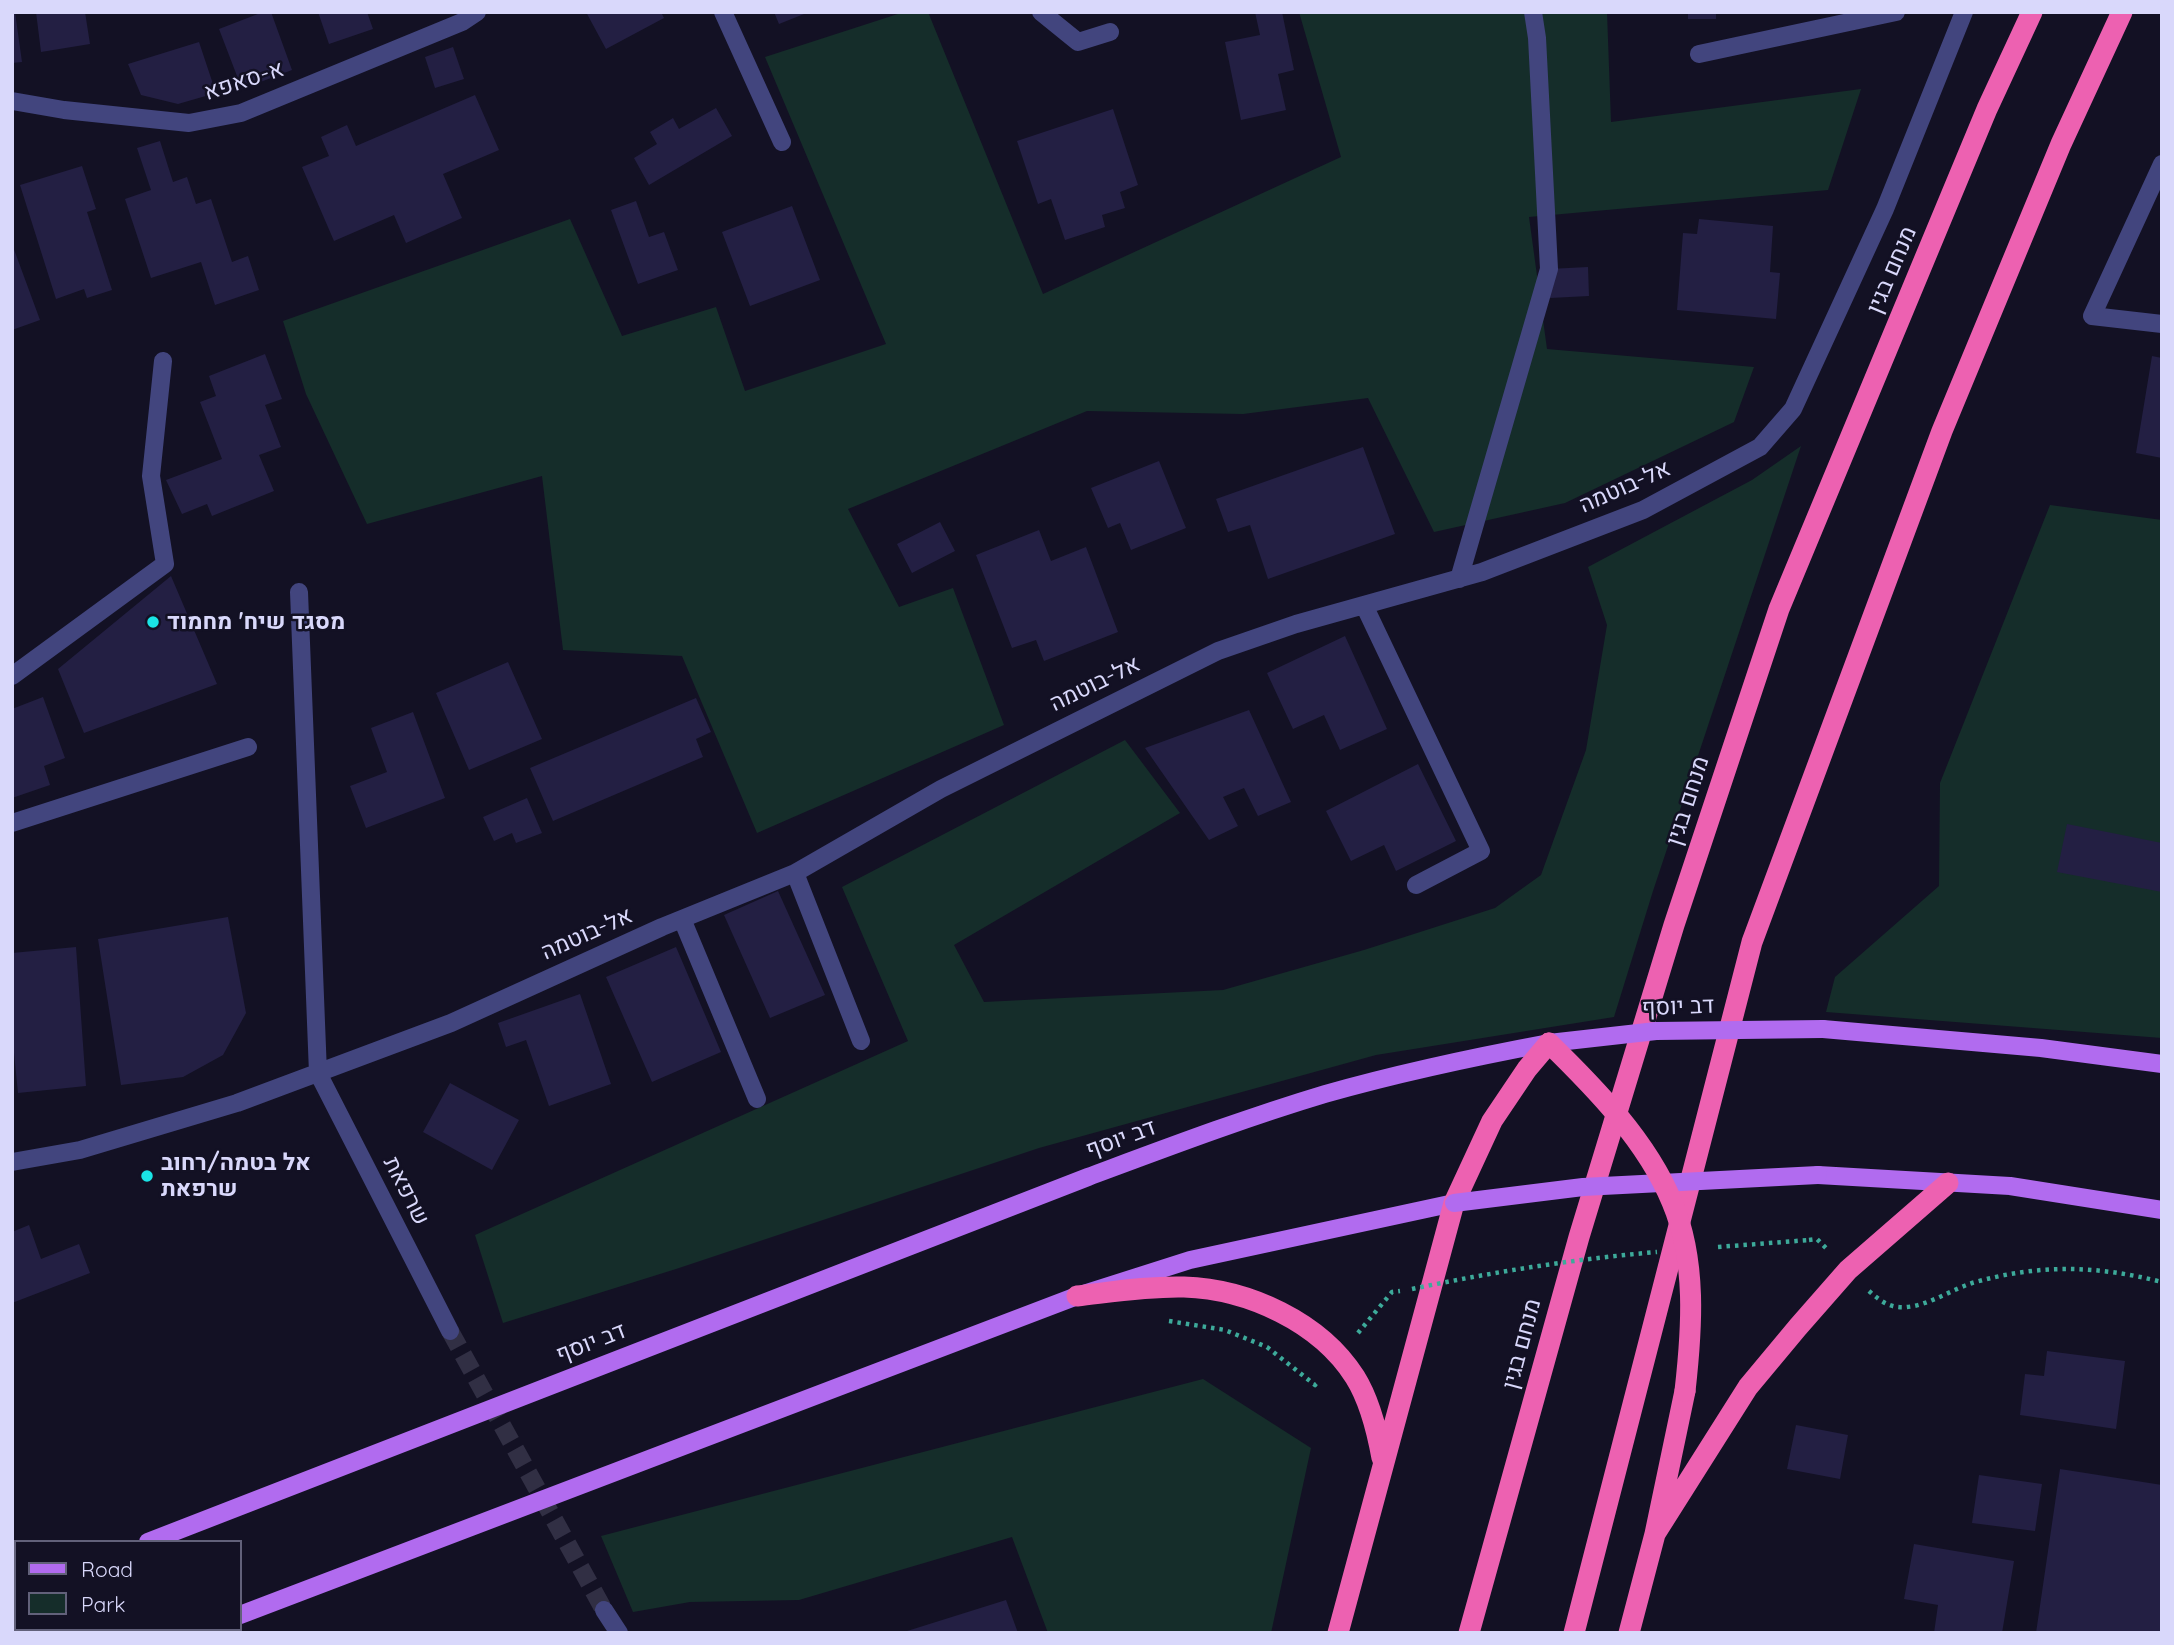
<!DOCTYPE html>
<html>
<head>
<meta charset="utf-8">
<style>
  body { margin:0 }
  #map { position:relative; width:2174px; height:1645px; overflow:hidden; background:#131124; font-family:Quicksand,sans-serif }
  canvas { display:block }
  .frame { position:absolute; inset:0; border:14px solid #d9d8fb; pointer-events:none }
  .legend { position:absolute; left:14px; top:1540px; width:228px; height:91px; box-sizing:border-box; background:#131124; border:2px solid #62617a; margin:0; padding:9px 12px; list-style:none; font-size:21px; color:#d9d8fb }
  .legend li { display:flex; align-items:center; gap:14px; height:35px }
  .legend b { width:35px; border:2px solid #62617a }
</style>
</head>
<body>
<div id="map">
<canvas width="2174" height="1645"></canvas>
<div class="frame"></div>
<ul class="legend">
<li><b style="height:9px;background:#b16bef"></b>Road</li>
<li><b style="height:19px;background:#152d2a"></b>Park</li>
</ul>
</div>
<script>
const c = document.querySelector('canvas').getContext('2d');
c.lineJoin = 'round';
function fillPath(path, color) {
  c.fillStyle = color;
  c.fill(path, 'evenodd');
}
function trace(path, color, width, dash) {
  c.strokeStyle = color;
  c.lineWidth = width;
  c.lineCap = dash ? 'butt' : 'round';
  c.setLineDash(dash || []);
  c.stroke(path);
}
function write(font, color, halo, rows, align = 'center') {
  c.font = font + ' Quicksand,Heebo,sans-serif';
  c.lineWidth = 5;
  c.setLineDash([]);
  c.textBaseline = 'middle';
  c.strokeStyle = halo;
  c.fillStyle = color;
  for (const [text, x, y, turn = 0] of rows) {
    c.save();
    c.translate(x, y);
    c.rotate((+turn || 0) * Math.PI / 180);
    c.textAlign = isNaN(turn) ? turn : align;
    if (halo) c.strokeText(text, 0, 0);
    c.fillText(text, 0, 0);
    c.restore();
  }
}
fillPath(new Path2D(`
  M904 12H928L1043 294 1341 157 1299 12H1607L1611 122 1861 89 1828 190 1529 217 1547 349 1754 367 1734 422 1565 503 1434 532 1368 398 1243 414 1087 411 848 509 899 607 953 588 1004 725 757 833 682 656 563 650 542 476 367 524 306 394 283 321 570 219 622 336 716 307 745 391 886 344 765 57Z
  M1801 446 1653 891 1614 1017 1376 1055 1039 1148 676 1269 503 1323 475 1235 908 1041 842 887 1125 740 1180 813 954 945 984 1002 1223 990 1364 950 1495 908 1541 875 1586 750 1607 625 1588 567 1752 480Z
  M2050 505 2162 520V1038L1826 1012 1835 977 1939 886 1940 783Z
  M1203 1379 1311 1448 1271 1633H1048L1012 1537 799 1600 690 1602 633 1612 601 1536Z`), '#152d2a');
fillPath(new Path2D(`
  M12 12H15L22 62 12 63Z
  M36 12H85L90 44 41 52Z
  M263 12H271L292 70 242 89 219 29Z
  M318 12H367L373 29 329 44Z
  M586 12H661L664 18 606 49Z
  M774 12H809L779 24Z
  M1255 12H1282L1294 70 1278 74 1286 110 1241 120 1225 42 1260 35Z
  M1688 12H1716V19H1688Z
  M199 42 216 93 178 104 141 95 128 64Z
  M453 47 464 79 435 88 425 57Z
  M475 95 499 150 443 174 462 218 406 243 394 215 334 241 302 167 329 156 321 137 347 125 356 146Z
  M716 108 732 136 649 185 634 158 657 144 650 132 673 118 679 129Z
  M1113 109 1138 185 1120 192 1125 208 1102 215 1105 227 1065 240 1051 199 1038 204 1017 141Z
  M160 141 173 182 187 177 196 204 211 199 232 262 248 256 259 290 215 305 201 262 151 278 125 199 151 190 137 148Z
  M82 166 96 209 87 212 112 290 87 298 84 289 56 299 20 185Z
  M636 201 649 237 664 232 678 270 638 284 611 210Z
  M792 206 820 280 750 306 722 232Z
  M1699 219 1773 226 1770 272 1780 273 1776 319 1677 310 1683 233 1697 234Z
  M12 244 40 320 12 330Z
  M1588 267 1589 296 1550 298 1549 269Z
  M265 354 282 399 265 405 281 447 259 455 274 491 212 516 207 504 182 514 166 480 222 459 200 402 216 396 209 376Z
  M2152 356 2162 358V458L2136 453Z
  M1363 447 1395 534 1268 579 1250 525 1228 532 1216 499Z
  M1159 461 1186 528 1131 550 1120 523 1108 528 1091 488Z
  M940 522 955 551 912 573 897 544Z
  M1039 530 1051 561 1086 547 1118 632 1044 661 1036 640 1012 648 976 555Z
  M171 576 217 684 84 733 58 669Z
  M1345 636 1387 729 1340 750 1324 715 1293 729 1267 673Z
  M508 662 542 739 469 770 436 693Z
  M43 697 65 758 44 766 50 785 12 798V709Z
  M696 698 711 732 696 739 703 757 553 821 530 768Z
  M1249 710 1291 802 1258 816 1244 788 1223 797 1238 826 1209 840 1145 748Z
  M413 712 445 798 366 828 350 786 387 772 371 728Z
  M1418 764 1456 841 1396 871 1384 845 1351 861 1326 811Z
  M527 798 542 833 516 843 512 833 494 841 483 817Z
  M2067 824 2162 843V892L2057 872Z
  M778 891 825 995 770 1018 724 915Z
  M228 917 246 1013 223 1055 183 1077 121 1085 98 939Z
  M76 947 86 1086 18 1093 12 1033V953Z
  M676 947 721 1052 652 1082 606 977Z
  M580 994 611 1084 549 1106 526 1040 506 1047 498 1023Z
  M450 1083 519 1120 492 1170 423 1132Z
  M29 1225 41 1259 79 1244 90 1273 12 1303V1232Z
  M2047 1351 2125 1361 2116 1429 2020 1415 2025 1374 2044 1376Z
  M1796 1425 1848 1435 1840 1479 1787 1469Z
  M2060 1469 2162 1485V1633H2036Z
  M1979 1475 2042 1484 2035 1531 1972 1523Z
  M1914 1544 2014 1561 2002 1633H1934L1938 1605 1904 1599Z
  M1006 1600 1018 1633H904V1632Z`), '#231f43');
trace(new Path2D(`
  M450 1331 604 1610`), '#312f44', 18, [18, 9]);
trace(new Path2D(`
  M1809 1240 1817 1239 1826 1248
  M1869 1291C1880 1301 1891 1309 1907 1307 1929 1305 1951 1290 1972 1283 2038 1264 2095 1265 2162 1282
  M1169 1321 1225 1330 1267 1347 1315 1385 1319 1380
  M1358 1333 1392 1292 1400 1291`), '#3daa9a', 4.5, [3.5, 5]);
trace(new Path2D(`
  M723 12 782 142
  M1041 12 1078 42 1110 32
  M1699 54 1896 12
  M12 101 64 110 189 123 241 113 462 22 477 12
  M2162 164 2092 316 2162 324
  M1459 579 1549 269 1537 38 1533 12
  M299 592 318 1073 450 1331
  M1364 605 1481 851 1416 885
  M12 676 165 564 151 476 163 361
  M12 823 248 747
  M795 873 861 1041
  M682 919 757 1099
  M12 1162 80 1150 237 1103 451 1023 662 927 795 873 941 789 1218 651 1296 624 1482 572 1643 510 1760 447 1793 409 1885 209 1964 12
  M604 1610 619 1633`), '#42457e', 18);
trace(new Path2D(`
  M1823 1029 2041 1048 2162 1064
  M1818 1175 2010 1186 2162 1210
  M148 1542 1088 1177C1166 1148 1245 1118 1325 1094 1399 1073 1474 1057 1549 1043
  M12 1594 16 1593
  M240 1615 1077 1296 1190 1260 1454 1203
  M193 1633 202 1629`), '#b16bef', 18);
trace(new Path2D(`
  M1077 1296C1112 1292 1149 1286 1184 1287 1248 1289 1320 1322 1355 1377 1370 1401 1377 1430 1382 1458
  M1655 1534 1748 1387 1798 1327 1848 1270 1948 1183
  M1338 1633 1454 1203 1492 1121 1527 1069 1549 1043
  M1469 1633 1579 1237 1674 925 1779 609 1987 109 2032 12
  M1574 1633 1752 942 1942 431 2061 144 2122 12
  M1629 1633 1655 1534 1685 1391`), '#ed61b1', 21);
trace(new Path2D(`
  M1718 1247 1809 1240
  M1412 1289C1493 1272 1574 1259 1657 1252`), '#3daa9a', 4.5, [3.5, 5]);
trace(new Path2D(`
  M1549 1043 1656 1031 1823 1029
  M1454 1203 1583 1187 1818 1175`), '#b16bef', 18);
trace(new Path2D(`
  M1549 1043C1595 1088 1647 1141 1672 1202 1697 1261 1692 1329 1685 1391`), '#ed61b1', 21);
for (const [x, y, r, color] of [
  [153,622,7,"#1ae4e6"],
  [147,1176,7,"#1ae4e6"]
]) {
  const dot = new Path2D();
  dot.arc(x, y, r, 0, 2 * Math.PI);
  c.fillStyle = color;
  c.fill(dot);
  trace(dot, '#131124', 2.5);
}
write('23px', '#d9d8fb', '#131124', [
  ["א-סאפא",244,81,-18],
  ["מנחם בגין",1892,270,-67],
  ["אל-בוטמה",1625,487,-24],
  ["אל-בוטמה",1095,684,-26],
  ["מנחם בגין",1688,801,-72],
  ["אל-בוטמה",587,934,-24],
  ["דב יוסף",1678,1007,-2],
  ["דב יוסף",1121,1139,-20],
  ["שרפאת",406,1191,63],
  ["דב יוסף",591,1343,-21],
  ["מנחם בגין",1522,1344,-75]
]);
write('bold 23px', '#d9d8fb', '#131124', [
  ["מסגד שיח' מחמוד",167,622],
  ["אל בטמה/רחוב",161,1163],
  ["שרפאת",161,1189]
], 'left');
</script>
</body>
</html>
